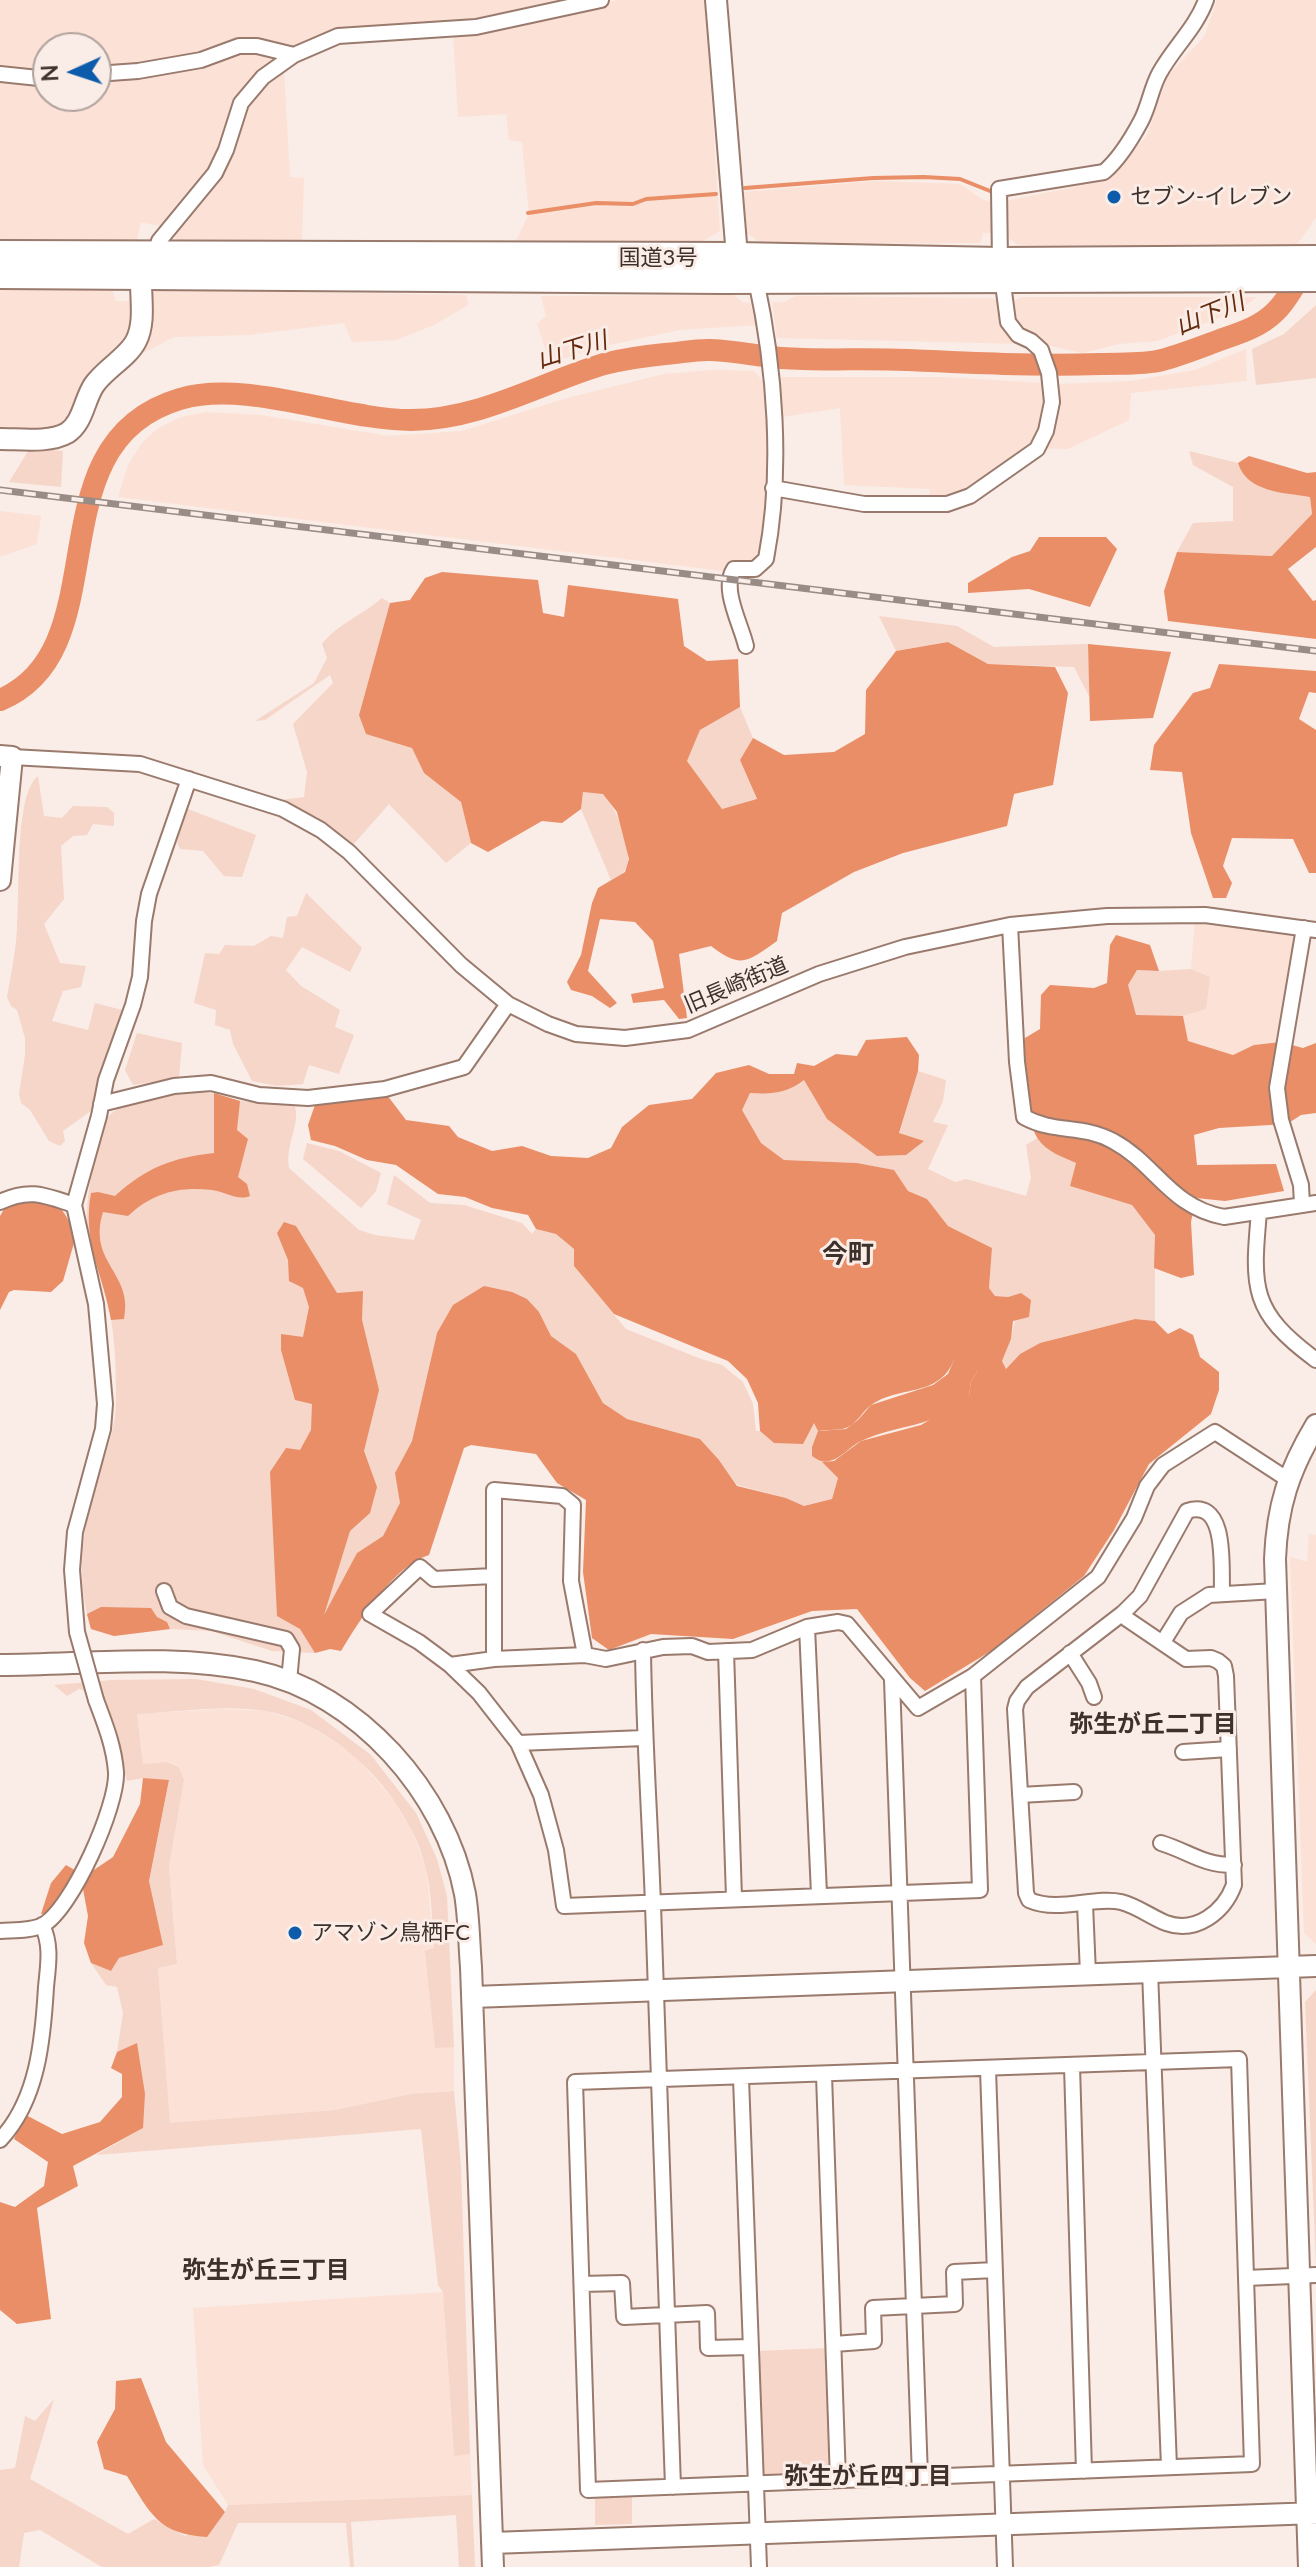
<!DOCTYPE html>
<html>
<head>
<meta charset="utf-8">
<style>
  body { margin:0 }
  #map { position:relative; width:1316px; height:2567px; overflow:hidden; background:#faece6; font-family:Lato,sans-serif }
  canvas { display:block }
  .north { position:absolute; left:32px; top:32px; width:80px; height:80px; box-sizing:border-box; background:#faece6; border:2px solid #afa19b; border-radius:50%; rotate:267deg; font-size:22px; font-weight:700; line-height:32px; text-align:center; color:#3e312b }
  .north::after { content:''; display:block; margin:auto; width:28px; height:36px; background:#0d5cab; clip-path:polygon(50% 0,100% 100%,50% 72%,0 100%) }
</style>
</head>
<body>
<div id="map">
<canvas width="1316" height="2567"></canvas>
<div class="north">N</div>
</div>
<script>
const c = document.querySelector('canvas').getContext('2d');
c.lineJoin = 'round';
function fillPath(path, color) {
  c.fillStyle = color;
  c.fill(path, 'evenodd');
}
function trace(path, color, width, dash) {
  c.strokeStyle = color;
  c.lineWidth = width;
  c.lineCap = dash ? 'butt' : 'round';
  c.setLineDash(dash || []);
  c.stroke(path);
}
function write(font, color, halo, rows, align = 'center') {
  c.font = font + ' Lato,"Noto Sans JP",sans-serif';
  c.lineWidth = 6;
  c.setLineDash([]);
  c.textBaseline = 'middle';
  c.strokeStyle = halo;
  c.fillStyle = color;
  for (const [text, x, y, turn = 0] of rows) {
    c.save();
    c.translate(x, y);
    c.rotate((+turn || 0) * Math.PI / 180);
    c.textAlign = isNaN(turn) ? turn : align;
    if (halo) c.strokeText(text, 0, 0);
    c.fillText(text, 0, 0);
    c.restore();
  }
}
fillPath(new Path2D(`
  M0 0H587L472 24 337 31 258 74 234 101 224 133 263 83 284 70 290 177 304 178 302 242 179 241 161 226 141 222 136 243 0 242ZM48 48H96V96H48Z
  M619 0H705L720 231 698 244 515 243 529 214 522 142 509 140 506 114 458 117 453 35Z
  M1217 0H1316V218L1295 247 1018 245 1006 236 1005 201 1110 180 1147 135 1168 75 1204 37Z
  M875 181 960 184 982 199 994 203V233H983L980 243 762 244 747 233 743 192Z
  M0 287 112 289 116 301H134L129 340 71 421 60 430 0 433Z
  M157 290 466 295 468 305 434 325 396 340 352 342 344 323 248 335 174 337 143 353 140 348 149 298Z
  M734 295 742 302 750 303 757 325 680 330 595 348 550 363 537 324 546 316 541 296Z
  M796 296 991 298 1002 302 1025 344 777 338 772 302H784Z
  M1021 297H1257L1238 311 1157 341 1119 344 1083 353 1045 345 1039 338 1025 335 1015 324 1011 303Z
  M1246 349 1247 381 1131 393 1129 420 1068 449 1028 448 968 491 953 498H929L930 489 844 485 840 408 782 417 780 377H943L1059 384 1131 381 1195 370Z
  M713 370 754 371 766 385 771 432 764 555 755 566 731 564 723 571 118 497 128 465 142 443 157 429 181 417 206 412 260 415 389 436 462 431 567 398 664 374Z
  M0 511 41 516 37 544 0 557Z
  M1195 919 1300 935 1281 1042 1254 1045 1233 1055 1188 1041 1183 1016 1206 1009 1210 977 1191 969Z
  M1309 1534 1316 1535V1944L1304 1933 1290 1557 1307 1562Z
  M222 1709 265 1711 309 1724 354 1755 405 1813 426 1868 434 1948 426 1951 435 2047H454V2091L411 2094 335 2110 170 2124 158 1968 177 1964 169 1867 184 1780 179 1766 167 1762 143 1764 137 1714Z
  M443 2292 454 2455 470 2454 472 2495 228 2505 203 2465 193 2308Z`), '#fbe1d6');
fillPath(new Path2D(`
  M1316 305V378L1256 385 1252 349 1284 334Z
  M30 448 63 451 61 487 9 482Z
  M1189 451 1238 463C1246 492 1285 493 1310 497L1312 514 1273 556 1177 552 1193 523 1233 521V487L1193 465Z
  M382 598 390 603 359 715 412 748 424 773 461 802 471 843 446 863 389 804 352 846 317 817 280 800 304 797 307 772 293 724 333 683 330 675 265 720 255 721 314 683 327 658 322 644C337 624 363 615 382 598Z
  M879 616 957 626 994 647 1088 644 1090 698 1074 667 988 664 948 642 896 651Z
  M740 707 753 738 740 760 757 800 722 809 687 761 700 730Z
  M38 776 44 816 62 818 73 806 107 807 114 813V826L93 824 87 835 73 836 61 846 64 899 44 924 60 963 86 966 81 987 63 991 52 1021 88 1030 95 1003 126 1011 95 1108 63 1131 65 1141 60 1146 49 1141 30 1110 21 1103 19 1094 25 1055V1038L17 1010 11 1006 7 997C11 974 16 951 17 928 20 897 14 794 38 776Z
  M583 792 603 793C615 808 636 849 626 868 623 874 617 876 611 880L581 809Z
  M185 808 256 835 242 877 224 876 203 851 180 849 177 843Z
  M306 893 362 948 350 972 302 947 286 970 301 986 340 1010 335 1027 354 1035 339 1074 309 1065 303 1084 277 1086 252 1081 233 1044 230 1030 215 1025 216 1010 194 1003 205 953 219 954 225 945 254 946 271 936 283 938 287 917 297 916Z
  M1191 969 1210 977 1206 1009 1183 1016H1136L1127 985 1137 970 1159 971Z
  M137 1033 182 1043 179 1078 133 1085 125 1070Z
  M918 1071 946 1080 943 1101 933 1122 948 1125 928 1169 955 1182 966 1179 1026 1196 1031 1178 1026 1145 1037 1138 1049 1150 1076 1163 1070 1186 1132 1205 1155 1235V1321L1135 1319 1040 1343 1020 1354 1006 1369 1002 1361 1011 1339 1021 1293 1008 1297 995 1296 989 1288 992 1248 948 1226 927 1199 908 1191 893 1170 857 1163 784 1160 761 1143 741 1110 750 1092C772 1094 786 1094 804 1080L827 1119 923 1141 899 1134Z
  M203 1091 240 1101 295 1106C300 1127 285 1144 289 1168L359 1230 375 1235 414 1240 421 1220 387 1204 394 1175 430 1203 464 1205 522 1223 532 1234 536 1229 556 1234 574 1249V1266L626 1329 701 1359 722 1365 743 1382 753 1404 756 1431H760L774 1443 815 1422 818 1431 812 1447V1456L822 1462 838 1478 832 1499 804 1506 786 1498 737 1485 719 1460 700 1439 627 1419 603 1403 576 1354 551 1336 539 1312 437 1333 412 1441 395 1473 401 1502 383 1536 357 1553 330 1649 315 1653 272 1651 211 1631 170 1629 114 1636 91 1629C78 1586 80 1541 92 1498 100 1464 117 1434 116 1398 116 1366 115 1327 106 1296 103 1282 96 1269 92 1256 83 1221 87 1188 97 1154 100 1144 101 1128 107 1119 120 1097 179 1092 203 1091Z
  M307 1143 339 1151 381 1173 376 1191 361 1208 303 1159Z
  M196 1679 254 1689 311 1710 371 1755 416 1813 437 1859 447 1896 454 2047 435 2048 425 1951 434 1948C432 1922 432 1894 426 1869 410 1798 337 1723 265 1711 224 1704 178 1712 137 1714L143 1764 167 1762 179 1767 184 1780 169 1867 177 1964 158 1968 170 2123 335 2110 411 2094 454 2091 461 2166 470 2454 454 2456 443 2292 438 2285 421 2129 96 2155 143 2128 136 2044 117 2052 123 2013 117 1987 106 1985 91 1963 111 1971 119 1958 163 1945 149 1881 169 1781 143 1778 127 1781 104 1695 79 1689 67 1696 54 1685 112 1680Z
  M1316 1990V2266L1305 2002Z
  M828 2348 832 2469 829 2473 764 2476 761 2472 757 2351Z
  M54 2399 30 2479 128 2534 154 2519 185 2536 225 2512 228 2505 472 2495 475 2567H459L456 2515 351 2522 354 2567H350L346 2523H238L219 2565 209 2567H102L40 2530 24 2533 19 2567H0V2470L15 2468 25 2416 35 2421Z
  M632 2497V2524L595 2525V2498Z`), '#f5d6c9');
fillPath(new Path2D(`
  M1249 456 1307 473 1316 472V547L1288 569 1313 601 1316 600V639L1168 621 1164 591 1177 552 1272 556 1312 514 1310 497C1285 493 1246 492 1238 463Z
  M1039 537H1106L1117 549 1090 607 1029 589 968 593V583L1012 557 1030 551Z
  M442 572 538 580 543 613 564 617 568 585 678 599 684 646 707 661 738 659 740 707 700 730 687 761 722 809 757 799 740 760 753 738 784 755 834 752 865 734 866 690 896 651 948 642 988 664 1055 667 1068 693 1053 785 1014 794 1007 826 903 853 854 872 782 913 777 941C748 961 742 970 711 946L679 954 687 1018 679 1019 664 1000 633 1003 631 994 664 988 653 941 635 922 600 919 588 971 617 1003 610 1008 592 996 571 990 567 982 581 955 592 903 598 888 625 872 629 859 617 812 603 794 583 792 581 809 562 823 542 821 488 852 471 843 461 802 424 773 412 748 366 734 359 715 390 603 410 600 425 578Z
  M1088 644 1171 652 1153 718 1090 721Z
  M1219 664 1316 671V693L1309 692 1299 719 1316 730V873H1309L1293 839 1232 838 1223 866 1232 883 1226 898H1213L1191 833 1182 772 1150 770 1154 745 1193 693 1210 688Z
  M1116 935 1150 945 1159 971 1137 970 1128 985 1136 1015 1183 1016 1188 1041 1233 1055 1254 1045 1281 1042 1303 1048 1316 1043V1113L1301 1115 1287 1124 1219 1128 1194 1135 1197 1165 1276 1164 1284 1191 1225 1201 1196 1198 1191 1222 1194 1275 1181 1278 1154 1268 1155 1235 1132 1205 1070 1186 1076 1163C1063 1157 1047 1152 1038 1139 1024 1117 1022 1064 1025 1038L1040 1029 1041 995 1050 985 1094 988 1107 983 1110 945Z
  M907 1037 919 1055 918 1071 899 1133 924 1141 906 1155 877 1156 827 1119 804 1080C786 1094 772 1094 750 1093L742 1110 761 1143 784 1160 857 1163 894 1170 908 1191 927 1199 948 1226 992 1248 989 1288 995 1296 1008 1297 1021 1293 1031 1300 1029 1317 1013 1321 1011 1339 1002 1361 1006 1369 1020 1354 1040 1343 1135 1319 1155 1321 1168 1334 1180 1328 1193 1335 1200 1357 1219 1372V1390L1211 1414 1149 1464 1114 1530 1084 1576 991 1651 925 1691 910 1678 857 1609 812 1611 733 1639 651 1634 609 1650 592 1638 583 1572 586 1500 557 1483 536 1454 471 1445 464 1448 429 1555C393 1566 360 1620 341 1651L330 1649 315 1653 300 1629 277 1616 270 1472 286 1448 300 1450 311 1430 312 1404 295 1400 281 1350V1334L303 1337 309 1307 303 1288 289 1281 288 1260 277 1233 284 1222 296 1226 337 1293 363 1291 362 1320 379 1390 364 1451 377 1487 370 1513 350 1531 324 1615 357 1553 383 1536 400 1503 395 1473 412 1441 437 1333 453 1305 484 1286 512 1292 527 1299 539 1312 551 1336 576 1354 603 1403 627 1419 700 1439 719 1460 737 1486 786 1498 804 1506 832 1499 838 1478 822 1462 834 1461 861 1441 921 1425 969 1396 971 1381 977 1372 954 1360C938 1399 899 1384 870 1406 862 1412 858 1422 848 1427 841 1431 827 1429 818 1431L814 1423 803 1444 774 1443 760 1431 758 1403 747 1379 728 1361 614 1314 574 1266V1249L556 1234 536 1229 528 1215 492 1208 465 1197 438 1194 396 1165 367 1160 335 1146 311 1140 308 1125 316 1102 387 1095 406 1120 449 1126 458 1137 492 1151 522 1146 551 1156 588 1158 611 1148 622 1127 649 1105 692 1099 716 1073 749 1065 769 1074H794L797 1063 814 1066 836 1054 857 1056 866 1040Z
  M214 1093 240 1101 237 1130 248 1139 238 1177 247 1184 250 1196C237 1201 226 1192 212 1190 179 1186 152 1193 128 1216L103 1212C87 1263 134 1273 124 1319L111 1320C103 1274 82 1241 91 1193L98 1192 115 1196C147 1167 172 1158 214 1153Z
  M21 1196C59 1204 60 1200 76 1236L63 1281 51 1292 14 1290 9 1292 0 1310V1216L7 1204Z
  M101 1607 151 1608 157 1617 167 1622 170 1629 114 1636 91 1629 87 1614Z
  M143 1778 169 1780 149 1881 163 1945 119 1958 111 1971 91 1963 84 1943 88 1916 83 1889 70 1888 52 1914H41L51 1883 66 1865 85 1876 113 1857 140 1804Z
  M137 2043 145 2094 143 2128 73 2166 78 2186 37 2208 51 2319 17 2324 0 2310V2202L15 2207 44 2186 48 2162 14 2139 24 2114 62 2134 100 2122 122 2097V2074L111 2068 117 2052Z
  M141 2378 166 2442 225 2512 207 2537C158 2534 151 2514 127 2476L104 2469 97 2442 115 2409 116 2381Z`), '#e98e67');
fillPath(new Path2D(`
  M961 1351H970L977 1372 971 1381 969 1396C934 1429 900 1423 861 1441 850 1446 841 1459 829 1461 822 1463 818 1460 812 1456V1447L818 1431 846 1429 858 1420 871 1405 933 1385 948 1374 954 1360Z`), '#e98e66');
trace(new Path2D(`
  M745 188 873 178 924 177 960 179 995 193
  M528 213 596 203 633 204 646 199 716 194`), '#e98e66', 4);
trace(new Path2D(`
  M0 700C122 649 30 443 180 399 247 379 341 420 411 420 480 420 540 383 604 364 624 359 645 356 665 354 680 353 697 349 712 350 735 351 758 356 781 358 822 361 864 358 906 360 971 363 1035 366 1100 364 1119 363 1143 365 1162 360 1181 355 1201 347 1220 340 1240 333 1260 327 1275 312 1288 300 1296 282 1306 267`), '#e98e66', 22);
const street = new Path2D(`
  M0 74 48 79
  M96 74 138 71 201 60 239 46H257L294 55
  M154 258 159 241 215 173 226 150 241 103 263 77 294 55 338 36 476 27 601 0
  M773 488 864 504H947L970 496 1037 449 1046 431 1052 402 1049 373 1041 350 1031 341 1018 335 1008 322 1000 261 999 189 1104 172C1118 160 1132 138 1141 121 1149 106 1151 89 1159 74 1173 48 1196 28 1206 0
  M746 646C741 624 721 589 734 569H755L766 559C783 471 775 367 756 280
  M12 757 140 764 283 809 321 830 349 852 461 965 508 1004 548 1024 576 1034 625 1038 688 1030 819 974 905 947 1010 925 1107 916 1205 915 1316 930
  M1010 925 1017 1062 1024 1117C1055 1134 1082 1124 1113 1141 1156 1164 1170 1207 1224 1217L1316 1203
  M101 1104 174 1086 211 1083 259 1095 308 1098 385 1089 464 1067 508 1004
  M0 1202C29 1188 44 1195 74 1205
  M1302 1205 1301 1185 1281 1120 1277 1088 1304 928
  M1259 1212C1252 1289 1251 1312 1316 1360
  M493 1576 434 1579 420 1567 370 1614 419 1642 450 1665 479 1693 518 1743 541 1795 556 1850 564 1906 980 1890 973 1676
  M164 1591 170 1607 186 1616 286 1639 292 1649 289 1681
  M1123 1613 1127 1619 1186 1659 1211 1658 1218 1661 1224 1666 1226 1676 1234 1885C1224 1912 1196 1934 1166 1923 1151 1917 1137 1906 1121 1902 1094 1896 1059 1913 1029 1900L1026 1893 1015 1709 1017 1701 1027 1687 1123 1613 1140 1596 1187 1511C1228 1497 1221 1568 1222 1594
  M807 1627 819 1894
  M77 1632 72 1570 75 1532 103 1429 105 1404 96 1304 74 1205 99 1116 106 1080 133 1005 140 977 144 921 149 894 189 779
  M1163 1642 1181 1613 1209 1595 1276 1591
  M643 1650C644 1736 650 1820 653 1905 659 2099 665 2293 673 2487
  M726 1651 734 1898
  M1070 1653 1089 1683 1094 1697
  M494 1659V1490L562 1496 573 1505 571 1581 585 1655
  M450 1665 494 1659 585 1655 606 1659 663 1647 692 1646 708 1652 752 1650 807 1627 838 1622 847 1624 918 1708 973 1676 1098 1577 1134 1518 1147 1486 1163 1465 1215 1432 1287 1479
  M892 1680 920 2477
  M518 1743 644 1738
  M1183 1752 1229 1749
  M1020 1795 1074 1792
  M1161 1843C1190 1852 1202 1865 1234 1865
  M1085 1904 1088 1974
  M0 1931C13 1930 31 1931 43 1925 72 1909 118 1805 116 1772 114 1746 105 1724 96 1700
  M1150 1971 1169 2467
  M1239 2059 1252 2464 588 2490 575 2082Z
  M1072 2066 1084 2471
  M988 2069 1005 2567
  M824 2075 838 2480
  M741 2078 759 2567
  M0 2140C38 2100 43 2039 46 1987 48 1966 52 1945 42 1925
  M1246 2278 1316 2275
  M582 2284 622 2283 624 2317 707 2313 708 2348 750 2347
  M834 2344 874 2341 873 2308 955 2304 954 2272 995 2270`);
const secondary = new Path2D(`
  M716 0 737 256 746 267
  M0 439C20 439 50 443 67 433 83 423 84 400 94 385 105 369 128 357 136 341 146 322 140 295 141 274
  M0 756 12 757 0 880
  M0 1665C84 1665 172 1653 255 1671 358 1693 446 1793 465 1894 469 1918 469 1943 471 1967L493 2567
  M473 1997 1316 1966
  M492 2543 1316 2513
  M1309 2567 1275 1559C1277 1506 1289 1470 1316 1425`);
const highway = new Path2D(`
  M0 254 737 256 1000 261 1316 259
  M0 275 724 280 1316 278`);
trace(street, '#997a6d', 18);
trace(secondary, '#997a6d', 24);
trace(highway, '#997a6d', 30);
trace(street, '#fff', 14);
trace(secondary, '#fff', 20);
trace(highway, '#fff', 26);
const rail = new Path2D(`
  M0 490 1316 651`);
trace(rail, '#998c86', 7);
trace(rail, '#faece6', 4, [12]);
const streetBridge = new Path2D(`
  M77 1632 96 1700`);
trace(streetBridge, '#997a6d', 18, []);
trace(streetBridge, '#fff', 14);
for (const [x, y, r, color] of [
  [1114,197,8,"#0d5cab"],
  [295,1933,8,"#0d5cab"]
]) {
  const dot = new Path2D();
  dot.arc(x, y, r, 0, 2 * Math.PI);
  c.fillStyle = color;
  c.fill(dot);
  trace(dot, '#faece6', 3);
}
write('22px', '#3e312b', '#faece6', [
  ["セブン-イレブン",1130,197],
  ["アマゾン鳥栖FC",311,1933]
], 'left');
write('22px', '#3e312b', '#faece6', [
  ["国道3号",658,258],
  ["旧長崎街道",736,985,-23]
]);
write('italic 24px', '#642a0e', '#faece6', [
  ["山下川",1210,314,-22],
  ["山下川",572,350,-17]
]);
write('bold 24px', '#3e312b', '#faece6', [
  ["弥生が丘二丁目",1153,1724],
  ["弥生が丘三丁目",266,2270],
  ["弥生が丘四丁目",868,2476]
]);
write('bold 26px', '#3e312b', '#faece6', [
  ["今町",848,1255]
]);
</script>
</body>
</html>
